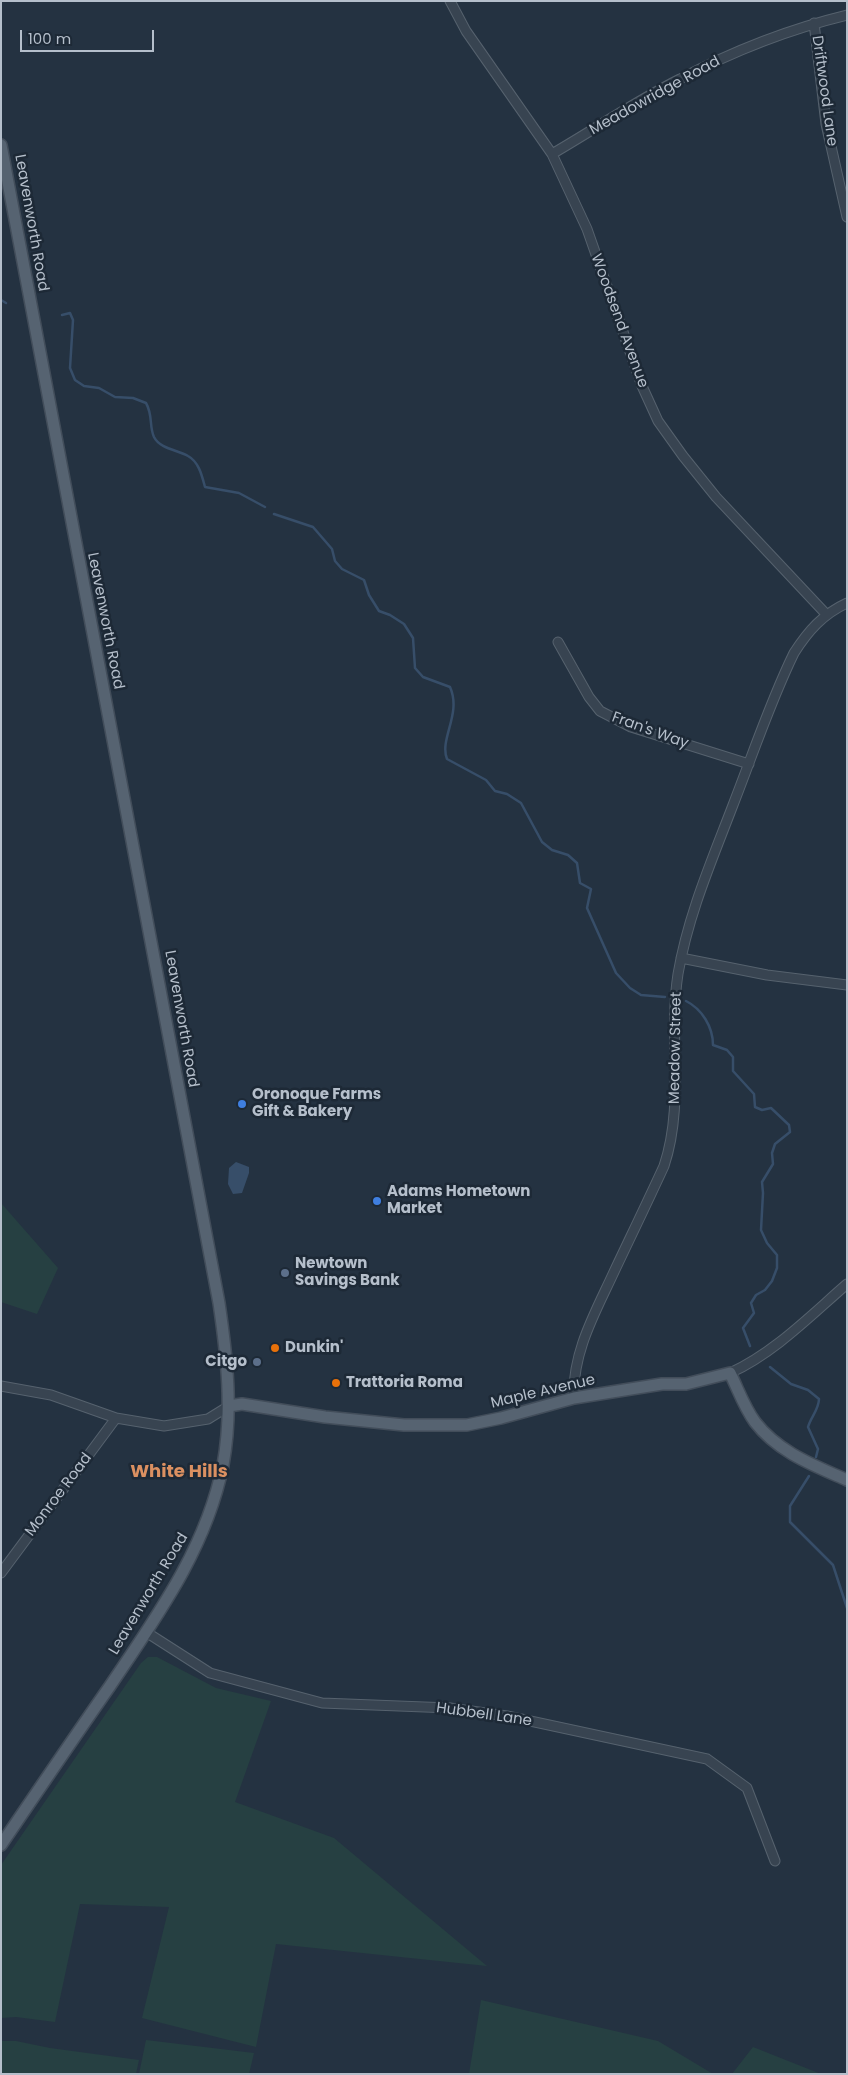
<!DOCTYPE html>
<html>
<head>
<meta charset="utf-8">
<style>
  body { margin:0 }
  #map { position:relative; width:848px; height:2075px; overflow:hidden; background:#243241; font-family:Poppins,sans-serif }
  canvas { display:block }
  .frame { position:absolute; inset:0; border:2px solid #b5bfcb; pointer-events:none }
  .scale { position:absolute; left:20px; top:30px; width:134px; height:22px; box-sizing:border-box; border:2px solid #b5bfcb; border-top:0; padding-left:6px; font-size:15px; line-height:18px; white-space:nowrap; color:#b5bfcb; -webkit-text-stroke:4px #1d2936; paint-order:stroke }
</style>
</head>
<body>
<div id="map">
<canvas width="848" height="2075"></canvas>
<div class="frame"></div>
<div class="scale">100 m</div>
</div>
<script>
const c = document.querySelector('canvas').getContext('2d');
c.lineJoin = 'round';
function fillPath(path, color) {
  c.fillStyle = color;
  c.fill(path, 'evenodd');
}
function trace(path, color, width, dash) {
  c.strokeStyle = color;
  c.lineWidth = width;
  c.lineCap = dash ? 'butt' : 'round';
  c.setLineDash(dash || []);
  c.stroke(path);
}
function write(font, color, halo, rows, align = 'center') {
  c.font = font + ' Poppins,sans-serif';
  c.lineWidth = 5;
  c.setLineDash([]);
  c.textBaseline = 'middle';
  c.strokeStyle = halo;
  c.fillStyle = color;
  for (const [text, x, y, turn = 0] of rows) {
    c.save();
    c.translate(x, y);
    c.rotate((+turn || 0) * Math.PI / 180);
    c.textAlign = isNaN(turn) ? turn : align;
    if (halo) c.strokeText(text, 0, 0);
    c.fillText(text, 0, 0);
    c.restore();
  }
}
fillPath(new Path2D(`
  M1 1203 58 1268 37 1314 1 1302Z
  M148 1657H157L216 1688 271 1701 235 1802 334 1838 487 1966 276 1944 256 2047 142 2018 169 1907 80 1904 55 2022 16 2017 1 2018V1865L141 1663Z
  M481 2000 658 2041 713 2074H469Z
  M146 2040 254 2053 249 2074H139Z
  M1 2041H16L50 2048 139 2060 136 2074H1Z
  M753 2047 821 2074H732Z`), '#264042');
fillPath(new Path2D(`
  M236 1162 249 1167V1173L242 1193 233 1194 228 1184 229 1168Z`), '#374e69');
trace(new Path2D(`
  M1 300 6 303
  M62 315 70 313 73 320 70 368 75 380 84 386 99 388 115 397 133 398 146 403C153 415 149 426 154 437 160 449 178 450 188 456 199 462 202 476 205 487L239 493 265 507
  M274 514 313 527 332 549 335 561 342 569 364 580 369 595 379 611 390 615 404 624 413 638 415 668 423 677 450 687C462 714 439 739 447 759L486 780 495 791 507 794 521 803 542 842 552 850 568 855 577 863 580 883 591 889 587 908 616 973 630 988 641 995 665 997
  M686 1001C702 1009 713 1027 713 1045L727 1050 733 1057V1071L754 1094 755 1107 762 1110 771 1108 789 1125 790 1132 775 1144 772 1153 773 1164 762 1182 763 1193 761 1230 767 1243 777 1255V1268L772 1281 765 1290 756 1295 751 1303 754 1313 743 1328 750 1346
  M770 1367 791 1384 808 1390 819 1399C819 1409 811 1417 808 1427L818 1449 816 1457
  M809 1476 790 1506V1522L833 1565 847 1608`), '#374e69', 2.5);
const minor = new Path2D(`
  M450 1 466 31 552 154 587 229 642 386 658 421 683 456 716 497 826 614
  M814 23 826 124 847 217
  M552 154C595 129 636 101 680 79 733 51 789 29 847 15
  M558 642 589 697 600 711 631 727 749 764
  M681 958 767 975 847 985
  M730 1373C774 1353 810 1316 847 1284
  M1 1386 51 1395 116 1418 164 1426 208 1419 229 1406
  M574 1398C572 1353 595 1313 613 1274 630 1238 647 1203 664 1166 685 1103 668 1039 678 974 688 915 712 860 733 805 753 754 770 702 794 653 808 631 823 614 847 603
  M1 1573 116 1418
  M146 1632 210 1673 322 1703 450 1708 507 1716 707 1759 747 1788 775 1861`);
const major = new Path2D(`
  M1 145 219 1303C227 1357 233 1411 223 1465 206 1549 157 1616 110 1686 73 1739 37 1792 1 1845
  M229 1406 242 1404 325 1417 404 1425H467L501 1418 574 1398 662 1384H686L730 1373C738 1389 744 1407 755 1422 778 1452 813 1465 847 1480`);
trace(minor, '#56626e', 11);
trace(major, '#424d5a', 14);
trace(minor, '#384451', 9);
trace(major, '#566371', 11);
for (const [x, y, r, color] of [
  [242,1104,5,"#3f7fe0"],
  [377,1201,5,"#3f7fe0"],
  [285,1273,5,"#5c6f8a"],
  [275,1348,5,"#e8710a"],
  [257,1362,5,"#5c6f8a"],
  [336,1383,5,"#e8710a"]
]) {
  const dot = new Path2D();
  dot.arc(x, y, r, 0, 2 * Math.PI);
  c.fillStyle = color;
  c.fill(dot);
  trace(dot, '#1d2936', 2);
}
write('15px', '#b5bfcb', '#1d2936', [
  ["Driftwood Lane",824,91,82],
  ["Meadowridge Road",655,96,-29],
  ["Leavenworth Road",31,223,80],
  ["Woodsend Avenue",619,321,70],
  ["Leavenworth Road",105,621,79],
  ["Fran's Way",650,731,20],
  ["Leavenworth Road",181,1019,80],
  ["Meadow Street",676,1048,-89],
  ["Maple Avenue",543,1392,-13],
  ["Monroe Road",59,1495,-53],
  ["Leavenworth Road",149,1594,-59],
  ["Hubbell Lane",484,1715,8]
]);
write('bold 15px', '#b5bfcb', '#1d2936', [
  ["Oronoque Farms",252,1095],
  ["Gift & Bakery",252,1112],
  ["Adams Hometown",387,1192],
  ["Market",387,1209],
  ["Newtown",295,1264],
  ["Savings Bank",295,1281],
  ["Dunkin'",285,1348],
  ["Citgo",247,1362,"right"],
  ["Trattoria Roma",346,1383]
], 'left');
write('bold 18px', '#db9061', '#1d2936', [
  ["White Hills",179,1472]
]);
</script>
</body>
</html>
